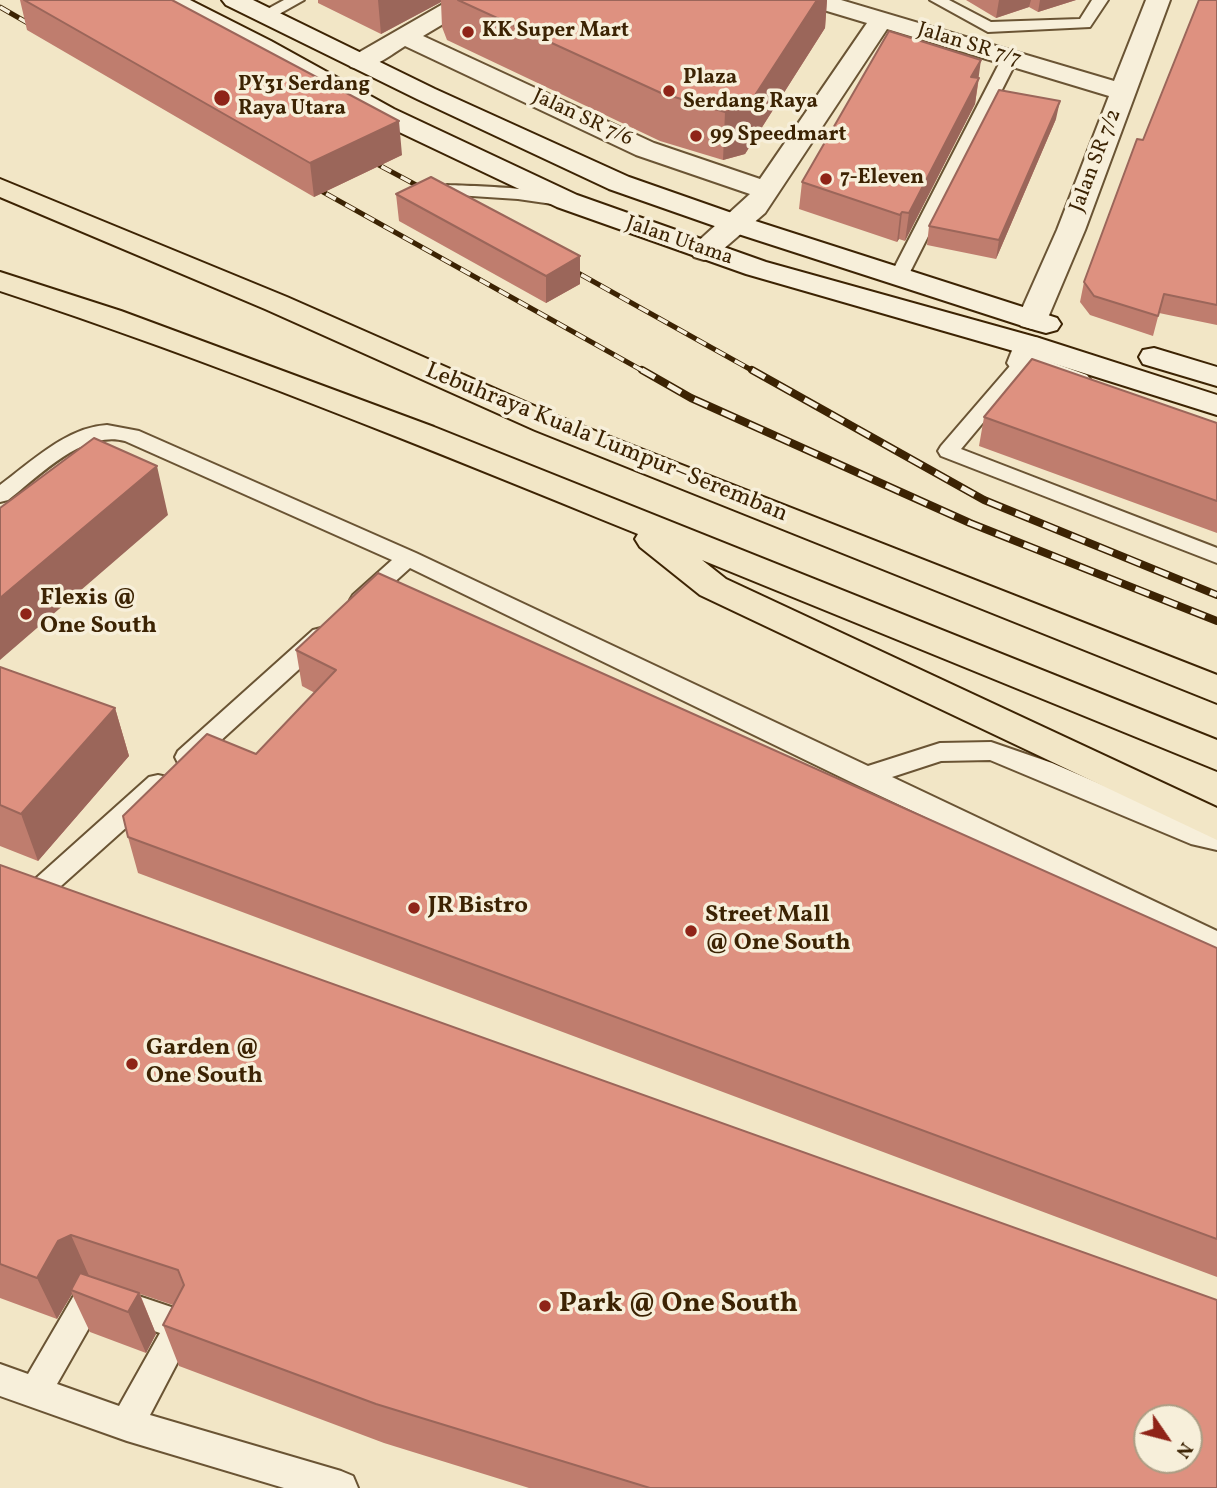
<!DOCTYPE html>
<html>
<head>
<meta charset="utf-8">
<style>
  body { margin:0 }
  #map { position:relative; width:1217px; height:1488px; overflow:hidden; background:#f2e6c6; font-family:Vollkorn,serif }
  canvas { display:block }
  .north { position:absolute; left:1133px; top:1404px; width:70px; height:70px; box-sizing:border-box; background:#f7efda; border:2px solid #ac9d84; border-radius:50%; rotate:125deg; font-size:19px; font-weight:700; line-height:28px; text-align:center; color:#3c2303 }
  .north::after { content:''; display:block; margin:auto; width:24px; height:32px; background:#8f2418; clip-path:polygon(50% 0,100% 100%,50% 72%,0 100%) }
</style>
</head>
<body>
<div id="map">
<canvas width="1217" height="1488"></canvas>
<div class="north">N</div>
</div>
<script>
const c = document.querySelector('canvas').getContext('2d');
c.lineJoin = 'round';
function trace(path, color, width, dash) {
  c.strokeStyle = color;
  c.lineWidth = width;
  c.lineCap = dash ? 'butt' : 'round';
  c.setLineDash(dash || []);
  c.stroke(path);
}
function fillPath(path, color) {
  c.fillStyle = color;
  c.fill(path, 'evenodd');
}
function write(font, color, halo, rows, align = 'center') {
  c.font = font + ' Vollkorn,serif';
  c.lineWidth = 7;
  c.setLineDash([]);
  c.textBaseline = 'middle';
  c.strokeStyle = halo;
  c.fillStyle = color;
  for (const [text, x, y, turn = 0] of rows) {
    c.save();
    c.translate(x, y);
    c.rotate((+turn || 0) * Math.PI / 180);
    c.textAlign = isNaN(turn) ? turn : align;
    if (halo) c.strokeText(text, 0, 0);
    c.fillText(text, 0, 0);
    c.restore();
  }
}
const lane = new Path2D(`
  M284 0H304L272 18H262L259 15 262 12Z
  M930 0H949L991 22 1080 19 1092 0H1108L1090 27 988 32Z
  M1010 53 1018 58 908 276 906 280H892L890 276 1002 58Z
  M447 185C469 186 563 188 575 201L566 206 518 199 441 194 438 190Z
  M1023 357 1030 359 1033 363 961 449 1217 548V563L941 456 938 451 941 446 1016 359Z
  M107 425 139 431 416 553 868 766 940 743 991 742 1052 763 1195 825 1217 830V850L1191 844 990 760 941 761 892 777 1217 931V954L855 784 410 568 369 605 361 608 353 605 350 600 353 595 392 560 125 441C82 430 40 476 8 500L0 502V485C31 462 67 427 107 425Z
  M321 628 329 630 333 636 329 642 196 763 187 766 178 763 175 757 178 751 313 630Z
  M158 775 167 777 170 784 167 791 52 894 43 897 34 894 30 887 34 880 149 777Z
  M91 1280 192 1314 197 1325 150 1415 341 1471 353 1476 358 1488H284L127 1441 0 1396V1364L28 1374 80 1285ZM98 1312 160 1333 119 1406 57 1384Z`);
const street = new Path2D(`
  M450 0H479L475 5 423 36 654 143 760 179 867 23 807 5 803 0H841L1114 81 1146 0H1170L1085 230 1047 320 1043 326 1032 329 1021 326 1017 320 1057 230 1109 96 887 29 765 213 714 257 704 260 694 257 690 251 694 245 750 194 636 155 405 46C389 56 371 72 351 67L347 62 351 57Z
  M1028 336 1039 338 1043 345 1040 358 1087 375 1092 382 1087 389C1063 395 1035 378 1012 370L1007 363 1017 338Z`);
const secondary = new Path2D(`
  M160 0H190L271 41 394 109 577 195 766 262 1039 338 1217 395V415L1017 352 746 274 557 207 376 121 253 51 164 5Z
  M222 0H253L435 89 629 177 746 218 1057 318 1061 324 1057 330 1046 333 1035 330 726 230 609 189 417 99 226 5Z
  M1154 348 1217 367V386L1143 364 1139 357 1143 350Z`);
const highway = new Path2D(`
  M0 179 287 297 557 416 1217 675V703L535 430 265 309 0 197Z
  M0 272 121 311 434 427 1217 740V770L702 560 726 579 1217 808V840L700 595 640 547 635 539 638 534C427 448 216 362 0 291Z`);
trace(lane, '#6a5434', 4);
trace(street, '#6a5434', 4);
trace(secondary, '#3c2303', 4);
trace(highway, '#3c2303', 4);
fillPath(lane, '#f7efda');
fillPath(street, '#f7efda');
fillPath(secondary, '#f7efda');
fillPath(highway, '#f2e6c6');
const railFar1 = new Path2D(`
  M0 7 40 30
  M362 156 433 194
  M307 183 645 372
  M562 264 755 372`);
const rail = new Path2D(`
  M642 370 691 398 970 523 1217 621
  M752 370 984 500 1217 595`);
trace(railFar1, '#3c2303', 5);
trace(rail, '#3c2303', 8);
trace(railFar1, '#f7efda', 3.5, [11]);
trace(rail, '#f7efda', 5, [15]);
fillPath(new Path2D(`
  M20 0H24L402 155 314 197 27 30Z
  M318 0H827L825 28 745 154 723 160 660 141 447 40 442 27 441 2 381 34 318 3Z
  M966 0H1076L1038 12 1029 7 996 18Z
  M1217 0V325L1159 313 1153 336 1090 315 1080 302 1084 282 1143 140Z
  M978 78H979L975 104 905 241 899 239 897 242 799 209 802 182Z
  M1056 119 996 259 927 245 929 226Z
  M396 194 580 256V284L546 303 399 221Z
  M984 417 1217 423V533L979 446Z
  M296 650 1217 948V1277L138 873 128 837 256 754 315 693 302 686Z
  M0 667 115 708 129 756 38 861 0 846Z
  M0 865 1217 1488H529L384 1443 179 1366 163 1325 173 1305 140 1294 156 1334 146 1353 90 1332 72 1294 57 1319 0 1298Z`), '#bf7d6e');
fillPath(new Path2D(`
  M378 0H441V2L381 34Z
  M817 0H827L825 28 745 154 723 160 725 112Z
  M999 0H1031L1029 7 996 18Z
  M1040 0H1076L1038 12Z
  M981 60 975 104 905 241 909 213 971 77Z
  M1060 101 1056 119 996 259 999 240Z
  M399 121 402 155 314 197 310 163Z
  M902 212 899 239 897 242 900 215Z
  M580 256V284L546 303V276Z
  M157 466 168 515 0 660V598Z
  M115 708 129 756 38 861 21 814Z
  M71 1235 90 1278 71 1290 72 1294 57 1319 37 1278 58 1241Z
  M139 1293 156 1334 146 1353 128 1312Z`), '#9b665a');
const building = new Path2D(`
  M24 0H172L399 121 310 163Z
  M458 0H817L748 106 725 112 661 93Z
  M1199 0H1217V305L1164 294 1158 316 1094 296 1084 282 1137 139 1143 140Z
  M889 31 981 60 971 77 979 78 909 213 902 212 900 215 802 182Z
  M999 90 1060 101 999 240 929 226Z
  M431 177 580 256 546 276 396 194Z
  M1032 359 1217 423V501L984 417Z
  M94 438 157 466 0 598V508Z
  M378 573 1217 948V1239L128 837 123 816 207 734 256 754 336 670 296 650Z
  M0 667 115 708 21 814 0 805Z
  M0 865 1217 1300V1488H650L376 1404 163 1325 184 1285 178 1270 71 1235 58 1241 37 1278 0 1264ZM1147 1418H1189V1460H1147Z
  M80 1273 139 1293 128 1312 71 1290Z`);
fillPath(building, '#de9180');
trace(building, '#9b665a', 2);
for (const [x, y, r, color] of [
  [468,32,7,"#8f2418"],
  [669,91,7,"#8f2418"],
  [222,98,9,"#8f2418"],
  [696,136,7,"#8f2418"],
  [826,179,7,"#8f2418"],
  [26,614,7,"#8f2418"],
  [414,908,7,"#8f2418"],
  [691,931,7,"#8f2418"],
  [132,1064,7,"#8f2418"],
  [545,1306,7,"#8f2418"]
]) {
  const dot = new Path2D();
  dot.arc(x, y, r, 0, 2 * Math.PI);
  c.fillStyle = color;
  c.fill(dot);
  trace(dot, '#f7efda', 2.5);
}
write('bold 21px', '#3c2303', '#f7efda', [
  ["KK Super Mart",482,32],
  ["Plaza",683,79],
  ["Serdang Raya",683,103],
  ["PY31 Serdang",238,86],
  ["Raya Utara",238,110],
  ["99 Speedmart",710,136],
  ["7-Eleven",840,179]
], 'left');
write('21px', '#3c2303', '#f7efda', [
  ["Jalan SR 7/7",969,46,17],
  ["Jalan SR 7/6",582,119,25],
  ["Jalan SR 7/2",1097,161,-69],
  ["Jalan Utama",679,242,19]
]);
write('24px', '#3c2303', '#f7efda', [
  ["Lebuhraya Kuala Lumpur–Seremban",606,444,22]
]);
write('bold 24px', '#3c2303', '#f7efda', [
  ["Flexis @",40,600],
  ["One South",40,628],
  ["JR Bistro",428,908],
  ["Street Mall",705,917],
  ["@ One South",705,945],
  ["Garden @",146,1050],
  ["One South",146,1078]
], 'left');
write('bold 28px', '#3c2303', '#f7efda', [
  ["Park @ One South",559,1306]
], 'left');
</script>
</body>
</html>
